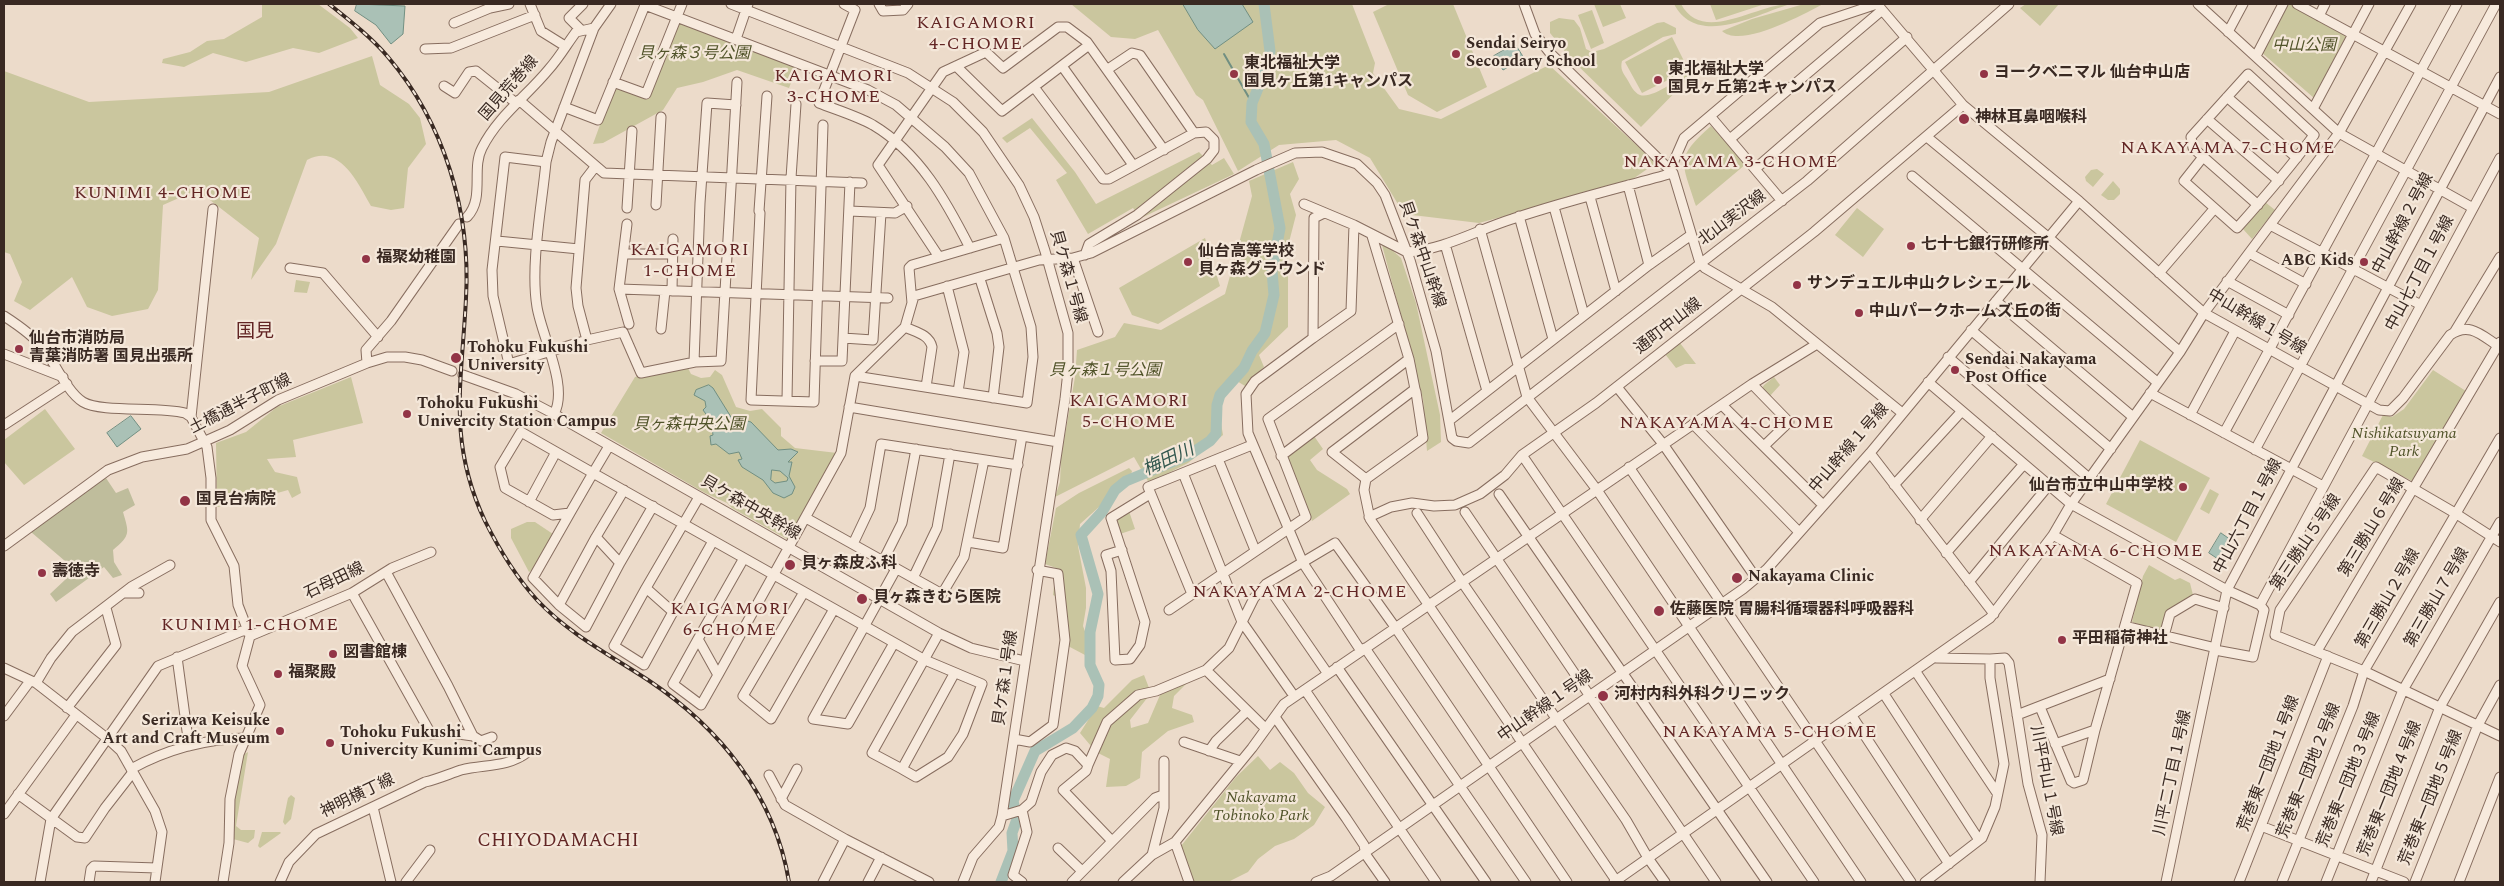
<!DOCTYPE html>
<html>
<head>
<meta charset="utf-8">
<style>
  body { margin:0 }
  #map { position:relative; width:2504px; height:886px; overflow:hidden; background:#ecdbca; font-family:Spectral,serif }
  canvas { display:block }
  .frame { position:absolute; inset:0; border:5px solid #392922; pointer-events:none }
</style>
</head>
<body>
<div id="map">
<canvas width="2504" height="886"></canvas>
<div class="frame"></div>
</div>
<script>
const c = document.querySelector('canvas').getContext('2d');
c.lineJoin = 'round';
function fillPath(path, color) {
  c.fillStyle = color;
  c.fill(path, 'evenodd');
}
function trace(path, color, width, dash) {
  c.strokeStyle = color;
  c.lineWidth = width;
  c.lineCap = dash ? 'butt' : 'round';
  c.setLineDash(dash || []);
  c.stroke(path);
}
function write(font, color, halo, rows, align = 'center') {
  c.font = font + ' Spectral,"Noto Sans JP",serif';
  c.lineWidth = 4.5;
  c.setLineDash([]);
  c.textBaseline = 'middle';
  c.strokeStyle = halo;
  c.fillStyle = color;
  for (const [text, x, y, turn = 0] of rows) {
    c.save();
    c.translate(x, y);
    c.rotate((+turn || 0) * Math.PI / 180);
    c.textAlign = isNaN(turn) ? turn : align;
    if (halo) c.strokeText(text, 0, 0);
    c.fillText(text, 0, 0);
    c.restore();
  }
}
fillPath(new Path2D(`
  M262 4H318L350 28 358 38 319 53 293 48 246 62 213 53 184 67 162 63 163 59 190 52 207 41 224 39 262 17Z
  M1071 4H1352L1375 63 1373 73 1399 109 1441 119 1549 65 1656 163 1627 183 1479 223 1404 214 1370 158 1336 140 1279 145 1238 171 1203 100 1196 95 1158 30 1135 39 1111 37Z
  M1389 4H1453L1487 87 1437 112 1408 95 1373 12Z
  M1594 4H1620L1626 18 1603 27Z
  M1674 4H1681C1703 45 1756 4 1790 4 1755 15 1697 48 1674 4Z
  M1710 4H1765L1716 20Z
  M1804 4H1823C1804 14 1741 49 1722 31L1752 19Z
  M2026 4H2059L2040 26 2020 8Z
  M2286 4H2292L2347 35 2314 98 2261 52Z
  M1592 10 1604 43 1591 49 1578 15Z
  M1559 18 1574 20 1580 28 1586 49 1592 52 1604 49 1657 23 1664 22 1676 28V34L1663 37 1622 61C1620 69 1623 73 1627 79 1630 84 1634 93 1640 95 1652 99 1680 79 1688 70L1642 93 1625 62 1672 37 1688 69 1697 62V70L1641 127 1572 60 1550 33V22Z
  M683 22 797 67 789 88 737 70 703 82 677 88 663 110 603 143 593 144 613 89 617 87 649 99 678 24Z
  M372 56 380 85 409 104 420 118 426 144 408 168 404 208 391 210 371 206C357 181 339 143 307 160L276 244 251 280 259 238 197 190 163 205 158 290 148 309 112 316 87 307 72 277 30 310 14 301 22 282 10 254 4 252V71L89 102 269 92Z
  M1032 118 1075 172 1096 204 1199 152 1212 165 1224 158 1234 174 1141 218 1133 208 1088 234 1056 180 1067 173 1030 128 1007 143 1002 138Z
  M1711 126 1746 164 1696 206C1682 161 1674 159 1711 126Z
  M1293 162 1299 179 1290 194 1296 215 1288 246V327L1259 355 1264 367 1245 386 1232 378 1216 394 1223 435 1188 463 1149 483 1134 457 1055 497 1060 482 1061 458 1075 377 1077 350 1115 337 1124 323 1161 330 1225 294 1252 196 1249 181Z
  M2097 169 2104 174 2093 187 2086 181 2085 177 2091 170Z
  M2113 181 2120 189V194L2114 200H2108L2101 195Z
  M2265 202 2275 210 2252 239 2243 229Z
  M1857 208 1884 229 1863 257 1835 235Z
  M1205 238 1220 286 1158 324 1132 315 1119 288Z
  M1384 243 1401 258 1416 303 1440 415 1441 442 1427 451 1423 399 1382 245Z
  M296 280 310 282 307 293 294 292Z
  M1680 343 1696 364H1685L1676 368 1665 354Z
  M687 366 691 374 701 378 710 377 715 370 722 375 736 407 750 411 762 409 781 428V436L795 448 837 453 790 538 787 539 732 508 727 503 705 493 601 433 635 377Z
  M2433 370 2469 393 2414 482 2362 456 2383 415 2392 417 2404 409Z
  M351 377 363 423 293 440 296 457 267 459 275 472 297 477 301 493 292 498 288 490 235 505 217 507 216 443 246 432 277 407Z
  M1774 377 1780 385 1769 397 1761 390 1764 385Z
  M45 409 75 449 24 485 4 462V440Z
  M1314 436 1323 449 1310 460 1317 470 1347 489 1350 494 1312 521 1287 459 1288 454Z
  M2140 440 2210 478 2176 542 2106 504Z
  M1129 468 1132 471 1131 475 1118 483 1099 507 1080 524 1078 546 1086 588V608L1083 626 1087 637 1085 655 1068 646 1057 597 1053 595 1056 568 1045 564 1056 508 1079 493Z
  M2210 489 2219 494 2209 514 2200 509Z
  M1129 511 1135 529 1120 534 1117 519Z
  M527 522H535L553 534 533 569 529 572 511 538V529Z
  M2149 565 2175 580 2180 578 2190 583 2193 595 2166 611 2162 629 2158 630 2132 622 2143 576Z
  M1144 675 1151 693 1130 720 1131 728 1148 723 1163 688 1187 678V683L1174 696 1172 708 1192 715 1194 722 1168 731 1142 752 1140 778 1126 786 1106 787 1110 759 1096 752 1080 733 1097 706 1104 708 1132 680Z
  M248 752 236 826 241 830H255L254 838 248 843 233 839V802L243 755Z
  M1258 756 1270 770 1280 762 1294 773 1308 793 1325 807 1314 825 1294 839 1275 846 1258 859 1248 872 1228 882H1193L1181 846 1236 777Z
  M291 795 295 798 291 819 285 825 283 822 288 798Z
  M262 832H280L281 833 260 848 258 846Z`), '#cac69e');
fillPath(new Path2D(`
  M106 478 116 493 128 488 135 505 123 512C129 533 131 535 113 550L114 562 122 575 113 578 104 567 56 602 50 594 67 578 65 575 72 567 31 532 92 485Z`), '#bfbd9c');
const water = new Path2D(`
  M357 4 405 6 403 34 391 44 376 25 355 11Z
  M1183 4H1242L1253 22 1215 49 1198 30Z
  M1515 44 1524 58 1503 70 1494 56Z
  M709 385 713 388 731 417 751 422 778 450 791 449 798 452 788 462H792L789 476 795 487 792 494 784 498 773 493 763 480 742 467 738 460 742 459 739 452 729 454 716 444 711 445 710 436 713 435 711 421 703 410 706 407 705 401 694 395 696 390ZM772 470 780 471 788 478 787 481 775 483 771 480Z
  M131 416 141 429 117 447 107 433Z
  M2221 533 2231 540 2218 559 2209 553Z`);
fillPath(water, '#aac1b6');
trace(water, '#718f82', 1);
trace(new Path2D(`
  M1224 54 1252 103`), '#718f82', 2);
trace(new Path2D(`
  M1001 882 1013 851 1012 833 1017 819 1013 801 1035 751 1073 728 1092 708 1098 696 1099 685 1090 665V632L1098 594 1081 535 1102 512 1115 490 1126 481 1189 455 1210 441 1216 434 1217 405 1220 395 1244 368 1252 351 1265 333 1274 295 1272 271 1280 228 1264 144 1251 122 1252 103 1268 64 1270 51 1264 4`), '#aac1b6', 11);
const minor = new Path2D(`
  M530 4 541 31 565 46
  M731 4 908 73 953 102 983 132 1019 185 1034 217 1045 251 1068 333V371L1065 399 1002 816 999 827 973 857 963 882
  M844 4 855 10 819 103C837 110 857 116 873 125 920 153 946 201 970 248
  M879 4 883 11 903 10 908 4
  M1524 4 1535 34 1550 53 1673 173 1700 263 1705 268 1772 307 1901 412
  M1877 4 1963 105 2079 201
  M2198 4 2339 133 2473 208
  M2297 4 2500 114
  M2319 16 2325 4
  M454 23 490 8 509 4
  M580 29 569 18 583 4
  M2228 32 2243 4
  M736 39 748 4
  M425 49 451 48 535 15
  M2256 56 2283 4
  M956 66 1002 111 1089 45
  M1062 66 1133 165
  M1108 69 1132 53 1140 55 1194 133
  M613 82 646 94 682 4
  M444 86 455 93 469 72 476 71 516 103
  M1034 87 1103 179H1109L1194 133 1206 132 1214 140V150L1207 159 1137 215 1089 244 1085 255
  M767 96 759 211 760 213 751 400 814 402 823 125
  M2227 97 2297 158
  M519 100 604 173 862 183
  M564 107 598 120 645 5 868 90 896 105 945 147 969 173 1004 238 1031 327 1033 357 1027 403 855 376
  M2313 109 2369 4
  M1710 116 1782 201
  M2207 119 2279 181
  M1927 137 2049 238 2180 352
  M1730 139 1881 11
  M2203 157 2184 181 2237 228C2264 198 2290 168 2314 135L2248 74 2191 137 2193 148 2258 205
  M546 162 505 157 492 270 493 296 509 364 587 340 578 306 576 288 585 180 595 167
  M1755 169 1907 37
  M1670 170 1684 138 1820 23 1877 4
  M1912 176 2157 382
  M1628 185 1649 265
  M1590 197 1616 291
  M1304 204 1354 225 1407 252C1443 250 1477 230 1512 219 1565 201 1619 188 1673 173
  M656 205 661 117
  M1554 207 1584 315
  M627 208 632 131
  M849 211 895 213 907 206
  M1324 213 1314 218 1313 338 1255 381 1246 394 1248 433 1303 563 1361 651
  M1519 216 1553 339
  M467 217C485 198 471 169 482 148 498 116 527 96 549 69 559 58 567 44 576 32L594 28
  M2270 225 2421 305
  M1480 229 1527 397 1597 490 1861 882
  M1372 236 1409 359 1415 389 1416 392 1423 438 1366 479 1332 452 1415 389
  M497 241 579 249
  M1445 244 1487 391
  M2249 253 2306 284
  M625 254H673
  M939 257 878 165 943 72 986 52 1003 68 1058 27H1067L1087 42 1164 150
  M1073 258 1098 332
  M290 268 323 273 378 337
  M2159 273 2214 209
  M980 279 997 333 999 347 993 398
  M2227 281 2289 315
  M947 286 964 352 958 392
  M619 289 627 224
  M672 291 673 239
  M1996 301 2133 417
  M912 303 909 268 912 265 1004 238
  M4 316C18 325 34 336 45 350 55 364 68 393 83 402 101 413 160 406 185 413L191 417 207 447 211 478V520L234 566 238 605 250 636 242 666 260 705 239 754 230 799 229 843 223 882
  M629 324 619 289 888 298
  M905 327C915 332 929 334 932 347L926 387
  M661 329 665 291
  M1971 330 2111 449
  M2455 331 2500 257
  M843 338 873 340 881 213
  M1313 338 1351 311 1354 225
  M587 340 623 332 641 373 695 362 721 361 737 82
  M4 354 63 377
  M1948 357 2090 479
  M815 361H842L850 182
  M694 362 700 203 707 103 736 105
  M367 363 366 350 391 321 459 224
  M463 375 516 394 554 414 939 633 971 648 1025 661
  M1928 382 2071 504 2227 590 2260 605 2264 610 2253 657 2215 650
  M1752 384 1789 422 1764 446
  M1617 387 1663 444 1756 578
  M2150 393 2323 486
  M787 400 791 178 796 104
  M1722 405 1823 505
  M849 407 1058 442
  M554 414C569 387 542 337 537 307 530 265 542 205 546 162L551 142 594 28 611 4
  M2190 415 2235 331
  M191 417 213 209
  M1450 420 1649 265 1691 235
  M1693 424 1799 532
  M4 425 67 384
  M521 432 593 473 570 513 553 515 505 488 500 467Z
  M2224 433 2457 4
  M2500 438 2364 671 2500 736
  M609 446 593 473 925 660 982 684 963 734 948 757 916 777 902 769 954 674
  M2255 450 2496 4
  M1870 453 1994 614
  M1522 455 1814 882
  M1281 456 1409 359
  M1218 459 1255 550
  M1629 467 1911 882
  M1183 473 1242 622 1294 696
  M1366 479 1364 490 1370 519 1617 882
  M1894 485 1962 411
  M624 490 596 537 620 563 653 506
  M1499 494 1767 882
  M699 497 646 588 673 612 713 541
  M529 502 556 452
  M1465 512 1716 882
  M1417 513 1462 582 1626 820 1648 858 1665 882
  M1369 517 1391 507 1412 503 1434 506 1455 505 1480 494 1505 475 1522 455 1596 403 1814 232 1963 105
  M806 518 942 594 964 557 984 460
  M1920 520 1992 436
  M596 537 559 605 586 627 620 563
  M968 542 1003 548 1022 436
  M853 544 870 508 881 444 1018 465
  M4 546 108 470 142 457 187 449 203 442 230 430 278 400 367 363 387 357H405L422 360 452 371
  M1122 550 1106 555 1111 571 1115 660 1130 659 1140 645 1145 622 1111 518 1150 494
  M1946 553 2024 464
  M744 558 698 639 718 675 841 453 855 376 905 327 914 296 1039 260 1073 258 1091 253 1256 170 1295 153 1322 152 1357 164 1377 183 1385 195 1410 260 1436 351 1452 438 1456 441 1469 443 1807 181 2009 4
  M883 561 902 523 916 449
  M913 578 937 528 950 454
  M1969 582 2049 485
  M1266 584 1328 674
  M646 588 614 646 644 665 673 612
  M804 592 743 696 771 719 834 609
  M124 593H139
  M352 593 431 734 451 733 473 736 448 686 386 572
  M1192 594 1148 487 1252 445
  M559 605 533 578 570 513
  M2260 605 2500 158
  M1169 610 1306 517 1268 419 1399 324
  M2125 626 2216 648
  M250 636 352 593 392 568 431 552
  M2164 636 2170 614 2195 599 2224 608
  M698 639 673 684 701 705 718 675
  M894 643 848 724 813 719 896 569
  M1365 648 1526 882
  M2317 651 2500 342
  M177 657 189 746
  M1990 659 2005 658 2009 663 2028 784 2042 835 2040 882
  M1337 667 1486 882
  M4 668 36 683 108 739 121 751 155 811 162 832 155 882
  M1206 670 1266 729
  M1916 672 1997 793
  M36 683 51 658 72 632 131 587 170 565
  M1305 690 1436 882
  M1884 694 1979 840
  M2040 707 2071 781 2074 783 2083 780 2095 730 2137 583 2053 535
  M67 708 116 645 106 608
  M2017 715 2110 679
  M4 716 30 681
  M1852 716 1949 864
  M1275 717 1346 818 1364 845 1366 855 1385 882
  M473 736 481 741 492 737
  M1014 739 1030 742 1053 725 1065 640 1058 574 1037 570
  M1184 742 1240 761
  M2055 744 2095 730
  M1209 751 1216 741 1247 711
  M1088 765 1086 771 1063 790 1112 841
  M131 769C167 749 206 739 246 738
  M902 769 872 753 939 633
  M769 775 785 805 845 839 823 882
  M18 794 77 837 85 838 105 808 133 772
  M781 799 797 769
  M373 807 391 882
  M1022 810 1027 832 1013 875 1022 882
  M4 814 76 715
  M1002 816 1022 810 1031 802 1041 772 1052 755 1066 748 1075 751 1088 765 1107 722 1138 695 1156 691 1206 670 1229 648 1254 598 1266 584 1335 543 1395 627 1567 882
  M2261 826 2404 882
  M845 839 929 882
  M1175 842 1189 882
  M1058 848 1082 871
  M1152 855 1164 808V761
  M40 882 51 819 158 666 242 631H247
  M89 882 91 869 94 866 157 868
  M280 882 289 862 316 834 425 782C438 779 449 774 461 770 485 764 507 768 528 752
  M406 882 430 850
  M868 882 881 857
  M1072 882 1155 798 1163 795
  M1123 882 1152 855 1175 842 1252 748 1284 704 1752 384 1817 344
  M1316 882 1331 876 1743 589 1767 569 1870 453 2079 201 2204 313 2379 410 2390 411 2403 398 2450 335C2470 321 2482 336 2500 347
  M1614 882 1990 618 2053 535 2071 504 2180 352 2204 313 2339 133 2411 4
  M1925 882 1982 838 1995 807 2004 764 1990 678V659L1936 658
  M2166 882 2227 590 2500 77
  M2239 882 2328 656
  M2282 882 2353 706 2364 671 2275 635 2280 610 2376 467 2455 513 2500 542
  M2326 882 2403 690 2500 522
  M2371 882 2440 707 2500 602
  M2415 882 2478 725 2500 685
  M2459 882 2500 777`);
trace(minor, '#876d5f', 11);
trace(minor, '#f7eadd', 9);
const rail = new Path2D(`
  M329 4C349 20 371 37 388 57 444 123 471 211 466 298 462 381 447 441 485 521 499 549 516 577 537 600 569 634 610 655 648 680 720 728 775 796 789 882`);
trace(rail, '#392922', 4);
trace(rail, '#f4e7d9', 2, [5.5]);
for (const [x, y, r, color] of [
  [1456,54,5,"#923446"],
  [1234,74,5,"#923446"],
  [1984,74,5,"#923446"],
  [1658,80,5,"#923446"],
  [1964,119,6,"#923446"],
  [1911,246,5,"#923446"],
  [366,259,5,"#923446"],
  [1188,262,5,"#923446"],
  [2364,262,5,"#923446"],
  [1797,285,5,"#923446"],
  [1859,313,5,"#923446"],
  [19,349,5,"#923446"],
  [456,358,6,"#923446"],
  [1955,370,5,"#923446"],
  [407,414,5,"#923446"],
  [2183,487,5,"#923446"],
  [185,501,6,"#923446"],
  [790,565,6,"#923446"],
  [42,573,5,"#923446"],
  [1737,578,6,"#923446"],
  [862,599,6,"#923446"],
  [1659,611,6,"#923446"],
  [2062,640,5,"#923446"],
  [333,654,5,"#923446"],
  [278,674,5,"#923446"],
  [1603,696,6,"#923446"],
  [280,731,5,"#923446"],
  [330,743,5,"#923446"]
]) {
  const dot = new Path2D();
  dot.arc(x, y, r, 0, 2 * Math.PI);
  c.fillStyle = color;
  c.fill(dot);
  trace(dot, '#f4e7d9', 2);
}
write('bold 16px', '#392922', '#f4e7d9', [
  ["Sendai Seiryo",1466,45],
  ["Secondary School",1466,63],
  ["東北福祉大学",1244,65],
  ["国見ヶ丘第1キャンパス",1244,83],
  ["東北福祉大学",1668,71],
  ["国見ヶ丘第2キャンパス",1668,89],
  ["ヨークベニマル 仙台中山店",1994,74],
  ["神林耳鼻咽喉科",1975,119],
  ["七十七銀行研修所",1921,246],
  ["仙台高等学校",1198,253],
  ["貝ヶ森グラウンド",1198,271],
  ["福聚幼稚園",376,259],
  ["ABC Kids",2354,262,"right"],
  ["サンデュエル中山クレシェール",1807,285],
  ["中山パークホームズ丘の街",1869,313],
  ["仙台市消防局",29,340],
  ["青葉消防署 国見出張所",29,358],
  ["Tohoku Fukushi",467,349],
  ["University",467,367],
  ["Sendai Nakayama",1965,361],
  ["Post Office",1965,379],
  ["Tohoku Fukushi",417,405],
  ["Univercity Station Campus",417,423],
  ["仙台市立中山中学校",2173,487,"right"],
  ["国見台病院",196,501],
  ["貝ヶ森皮ふ科",801,565],
  ["壽徳寺",52,573],
  ["Nakayama Clinic",1748,578],
  ["貝ヶ森きむら医院",873,599],
  ["佐藤医院 胃腸科循環器科呼吸器科",1670,611],
  ["平田稲荷神社",2072,640],
  ["図書館棟",343,654],
  ["福聚殿",288,674],
  ["河村内科外科クリニック",1614,696],
  ["Serizawa Keisuke",270,722,"right"],
  ["Art and Craft Museum",270,740,"right"],
  ["Tohoku Fukushi",340,734],
  ["Univercity Kunimi Campus",340,752]
], 'left');
write('italic 16px', '#51542a', '#f4e7d9', [
  ["中山公園",2304,47],
  ["貝ヶ森３号公園",694,55],
  ["貝ヶ森１号公園",1105,372],
  ["貝ヶ森中央公園",689,426],
  ["Nishikatsuyama",2404,435],
  ["Park",2404,453],
  ["Nakayama",1261,799],
  ["Tobinoko Park",1261,817]
]);
write('16px', '#392922', '#f4e7d9', [
  ["国見荒巻線",510,89,-49],
  ["北山実沢線",1733,219,-37],
  ["中山幹線２号線",2404,224,-62],
  ["貝ケ森中山幹線",1421,255,71],
  ["中山七丁目１号線",2421,274,-62],
  ["貝ケ森１号線",1067,277,74],
  ["中山幹線１号線",2256,323,31],
  ["通町中山線",1669,327,-38],
  ["土橋通半子町線",241,405,-27],
  ["中山幹線１号線",1850,449,-49],
  ["貝ケ森中央幹線",750,509,30],
  ["中山六丁目１号線",2249,517,-62],
  ["第三勝山６号線",2373,528,-59],
  ["第三勝山５号線",2307,543,-56],
  ["石母田線",335,582,-26],
  ["第三勝山７号線",2438,598,-60],
  ["第三勝山２号線",2389,599,-60],
  ["貝ケ森１号線",1007,678,-82],
  ["中山幹線１号線",1546,707,-35],
  ["荒巻東一団地１号線",2270,764,-69],
  ["荒巻東一団地２号線",2310,771,-68],
  ["川平二丁目１号線",2174,773,-78],
  ["荒巻東一団地３号線",2350,780,-68],
  ["川平中山１号線",2045,781,79],
  ["荒巻東一団地４号線",2391,789,-68],
  ["神明横丁線",358,797,-26],
  ["荒巻東一団地５号線",2432,798,-68]
]);
c.letterSpacing = '1px';
write('18px', '#622524', '#f4e7d9', [
  ["KAIGAMORI",976,24],
  ["4-CHOME",976,45],
  ["KAIGAMORI",834,77],
  ["3-CHOME",834,98],
  ["NAKAYAMA 7-CHOME",2228,149],
  ["NAKAYAMA 3-CHOME",1731,163],
  ["KUNIMI 4-CHOME",163,194],
  ["KAIGAMORI",690,251],
  ["1-CHOME",690,272],
  ["KAIGAMORI",1129,402],
  ["5-CHOME",1129,423],
  ["NAKAYAMA 4-CHOME",1727,424],
  ["NAKAYAMA 6-CHOME",2096,552],
  ["NAKAYAMA 2-CHOME",1300,593],
  ["KAIGAMORI",730,610],
  ["6-CHOME",730,631],
  ["KUNIMI 1-CHOME",250,626],
  ["NAKAYAMA 5-CHOME",1770,733]
]);
c.letterSpacing = '0px';
write('italic 18px', '#32574e', '#f4e7d9', [
  ["梅田川",1169,461,-25]
]);
write('19px', '#622524', '#f4e7d9', [
  ["国見",255,333],
  ["CHIYODAMACHI",558,842]
]);
</script>
</body>
</html>
